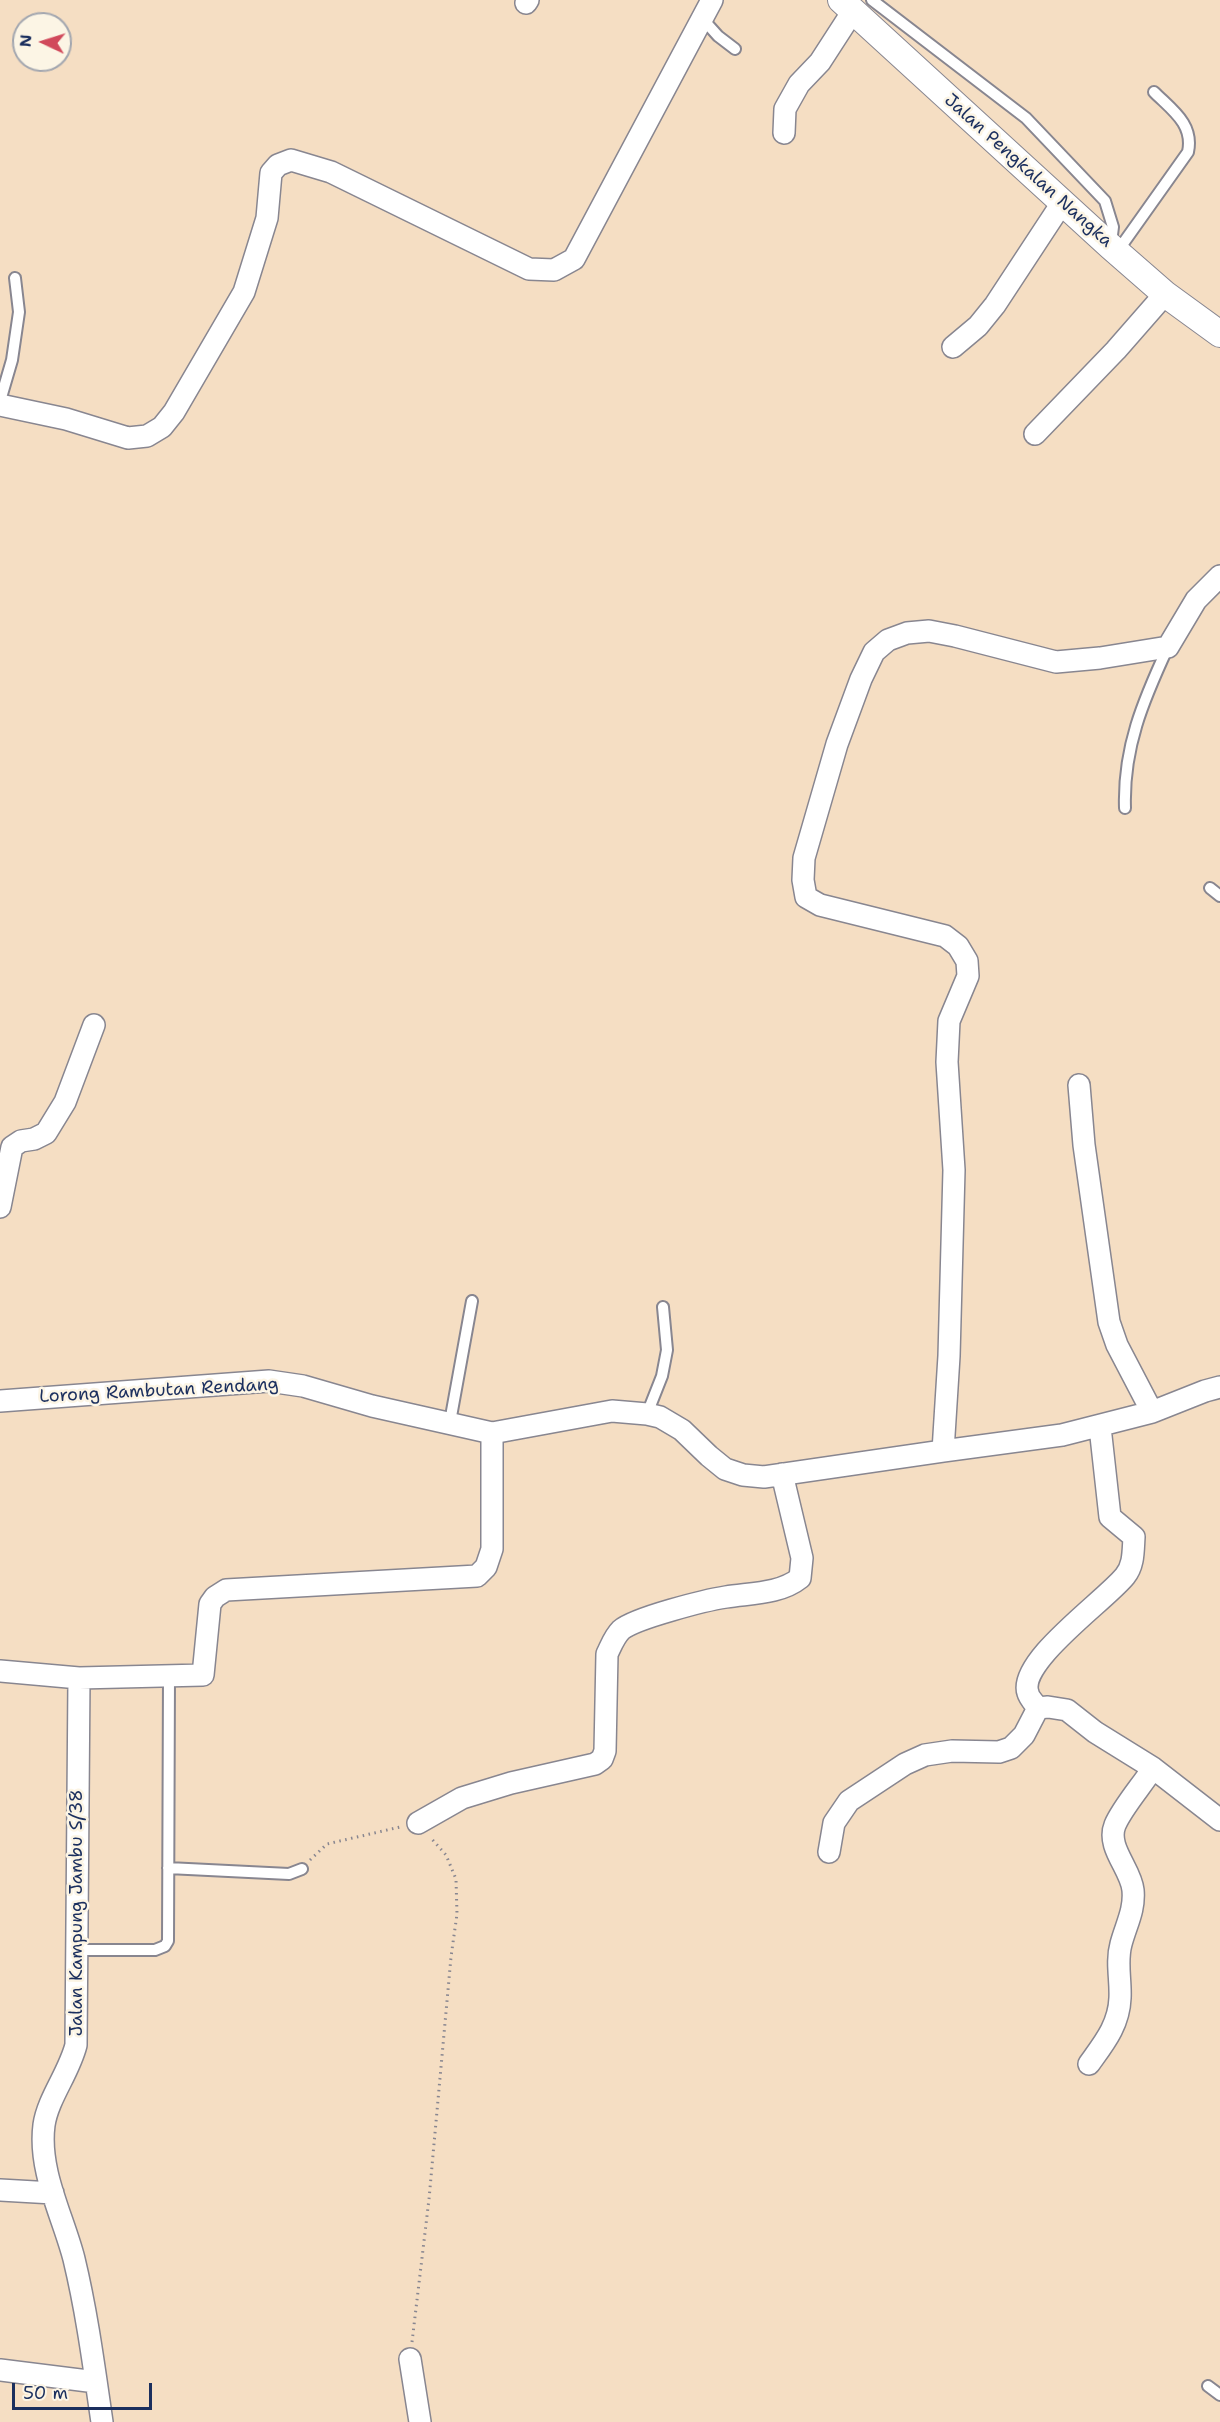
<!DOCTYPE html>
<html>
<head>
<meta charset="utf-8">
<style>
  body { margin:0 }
  #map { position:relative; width:1220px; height:2422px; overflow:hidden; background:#f5dec3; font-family:"Shantell Sans",sans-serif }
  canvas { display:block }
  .north { position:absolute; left:12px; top:12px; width:60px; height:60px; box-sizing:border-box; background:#fcf5e5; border:2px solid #a2a6af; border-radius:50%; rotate:274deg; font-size:16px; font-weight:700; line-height:24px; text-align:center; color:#1b2f5e }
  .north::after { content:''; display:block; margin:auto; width:21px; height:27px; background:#d1495b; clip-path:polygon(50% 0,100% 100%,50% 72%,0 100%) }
  .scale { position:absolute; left:12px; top:2383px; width:140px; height:27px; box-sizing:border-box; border:3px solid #1b2f5e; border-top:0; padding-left:8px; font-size:18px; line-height:21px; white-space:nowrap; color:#1b2f5e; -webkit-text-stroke:4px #fcf5e5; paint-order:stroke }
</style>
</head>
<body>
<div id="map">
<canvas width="1220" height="2422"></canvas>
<div class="north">N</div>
<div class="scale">50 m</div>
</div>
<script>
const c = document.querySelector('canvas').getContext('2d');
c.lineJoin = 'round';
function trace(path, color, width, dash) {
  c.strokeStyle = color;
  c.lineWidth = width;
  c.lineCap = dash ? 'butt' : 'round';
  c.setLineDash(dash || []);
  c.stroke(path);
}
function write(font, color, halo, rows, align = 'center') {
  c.font = font + ' "Shantell Sans",sans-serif';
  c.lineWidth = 5;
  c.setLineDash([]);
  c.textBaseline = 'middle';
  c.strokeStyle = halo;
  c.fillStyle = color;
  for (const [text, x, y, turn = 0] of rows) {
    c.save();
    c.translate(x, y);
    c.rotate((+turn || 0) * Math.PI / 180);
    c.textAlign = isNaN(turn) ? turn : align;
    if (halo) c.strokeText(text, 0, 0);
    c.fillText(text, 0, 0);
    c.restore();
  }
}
const service = new Path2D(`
  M872 0 1026 118 1105 201 1113 227 1111 243
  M701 17 718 36 735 49
  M1117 252 1188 152C1194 124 1172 110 1154 92
  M0 401 12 360 19 312 15 278
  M1125 808C1123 748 1143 701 1168 647
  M1210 888 1220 896
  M647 1414 662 1376 667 1350 663 1307
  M450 1422 472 1301
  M168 1868 289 1874 302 1869
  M77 1950H155L165 1946 168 1941 169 1676
  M1208 2386 1220 2395`);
const minor = new Path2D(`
  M526 3 528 0
  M784 133 785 109 799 84 820 62 853 11
  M953 347 978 326 995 305 1062 203
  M0 405 66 419 128 438 147 436 162 427 174 412 244 292 267 218 271 173 278 165 291 160 331 172 529 269 554 270 574 259 712 0
  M1035 434 1116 350 1165 294
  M1220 576 1196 600 1168 647 1100 658 1056 662 955 636 929 631 907 633 888 640 874 652 861 679 837 744 804 858 803 880 806 897 820 905 945 936 958 946 967 961 968 976 949 1021 947 1062 954 1170 949 1356 943 1451 1062 1435 1152 1412 1205 1391 1220 1387
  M1079 1085 1084 1145 1109 1322 1117 1345 1152 1412
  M0 1207 12 1147 21 1141 34 1139 46 1133 65 1102 94 1025
  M0 1401 269 1381 303 1386 372 1406 492 1433 612 1411 647 1414 660 1417 682 1430 709 1456 725 1469 743 1475 764 1477 943 1451
  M0 1671 79 1678 203 1675 210 1604 215 1597 226 1590 477 1576 486 1567 492 1549V1433
  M79 1678 76 2045C69 2073 48 2098 44 2125 38 2171 63 2216 74 2259 87 2313 94 2367 102 2422
  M1038 1708C1035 1704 1029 1698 1028 1693 1017 1662 1106 1600 1125 1576 1134 1565 1133 1551 1134 1537L1110 1517 1100 1427
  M418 1823 462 1798 511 1783 595 1764 602 1759 605 1751 607 1654C611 1646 614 1637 621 1630 635 1618 706 1600 726 1597 751 1593 780 1594 800 1578L802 1558 782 1474
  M829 1852 834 1823 849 1801 905 1764 925 1755 952 1751 999 1752 1011 1748 1024 1735 1038 1708 1048 1707 1067 1710 1095 1732 1153 1768 1220 1820
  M1089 2064C1104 2043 1119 2025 1120 1998 1121 1980 1116 1962 1121 1944 1126 1925 1135 1910 1133 1890 1131 1869 1106 1847 1115 1825 1122 1808 1143 1784 1153 1768
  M0 2190 53 2193
  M410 2359 420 2422
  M0 2370 96 2382`);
const tertiary = new Path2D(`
  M841 0 1110 246 1165 294 1220 334`);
trace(service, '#888690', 14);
trace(minor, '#888690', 24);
trace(tertiary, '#888690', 28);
trace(new Path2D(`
  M310 1860 327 1844 400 1827
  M412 2342 429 2199 451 1957 457 1914 456 1879 446 1855 430 1837`), '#888690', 3, [1.5, 4.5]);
trace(service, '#fff', 10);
trace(minor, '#fff', 21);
trace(tertiary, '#fff', 26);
write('18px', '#1b2f5e', '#fcf5e5', [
  ["Jalan Pengkalan Nangka",1028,171,42],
  ["Lorong Rambutan Rendang",159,1391,-3],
  ["Jalan Kampung Jambu S/38",77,1913,-90]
]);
</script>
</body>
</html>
